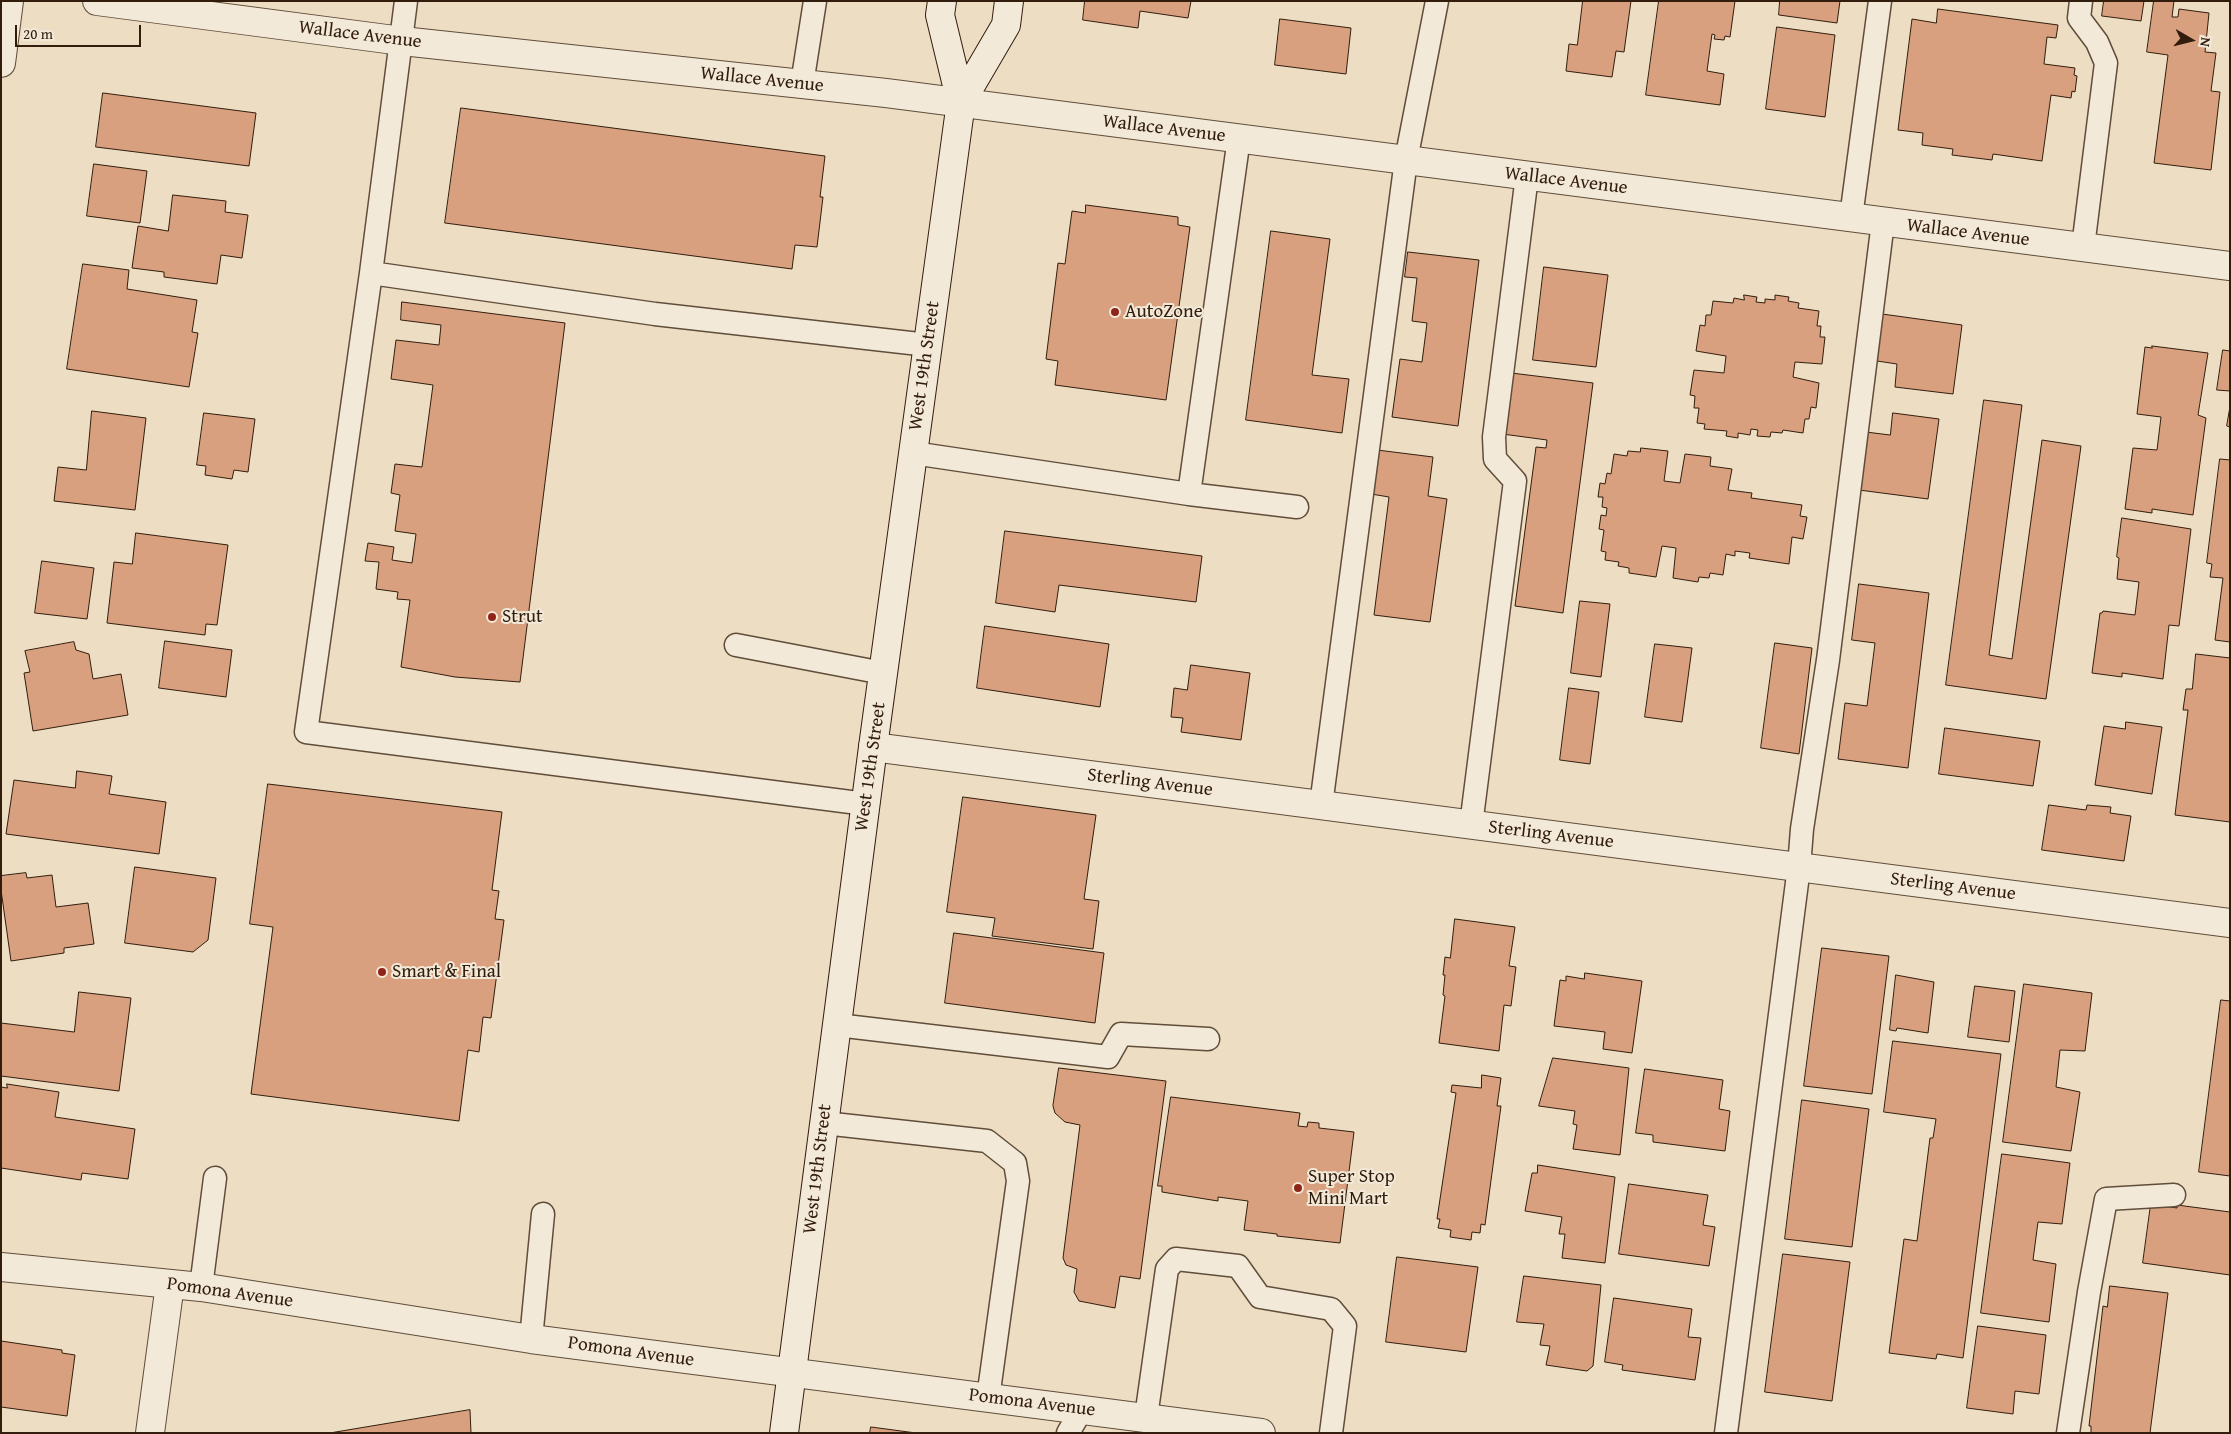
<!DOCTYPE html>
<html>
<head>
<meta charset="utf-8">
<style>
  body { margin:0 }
  #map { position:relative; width:2231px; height:1434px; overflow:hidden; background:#ecddc3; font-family:"Gentium Book Plus",serif }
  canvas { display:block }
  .frame { position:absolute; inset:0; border:2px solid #321d0d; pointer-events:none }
  .north { position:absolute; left:2166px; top:15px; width:50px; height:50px; -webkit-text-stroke:4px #f3e9d8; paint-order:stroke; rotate:98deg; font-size:14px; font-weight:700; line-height:20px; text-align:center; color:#321d0d }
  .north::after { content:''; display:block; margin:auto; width:18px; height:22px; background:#321d0d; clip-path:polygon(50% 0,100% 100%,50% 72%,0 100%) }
  .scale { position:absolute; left:15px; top:25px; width:126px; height:22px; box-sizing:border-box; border:2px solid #321d0d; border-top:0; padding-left:6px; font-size:15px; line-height:18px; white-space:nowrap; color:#321d0d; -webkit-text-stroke:4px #f3e9d8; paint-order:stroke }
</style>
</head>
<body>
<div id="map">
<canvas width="2231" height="1434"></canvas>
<div class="frame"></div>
<div class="north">N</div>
<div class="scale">20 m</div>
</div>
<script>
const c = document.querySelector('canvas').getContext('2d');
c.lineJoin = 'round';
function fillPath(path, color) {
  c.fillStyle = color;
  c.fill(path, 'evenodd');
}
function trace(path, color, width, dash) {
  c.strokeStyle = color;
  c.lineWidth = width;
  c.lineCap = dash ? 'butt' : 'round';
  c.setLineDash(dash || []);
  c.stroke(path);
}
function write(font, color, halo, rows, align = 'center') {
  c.font = font + ' "Gentium Book Plus",serif';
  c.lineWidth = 4;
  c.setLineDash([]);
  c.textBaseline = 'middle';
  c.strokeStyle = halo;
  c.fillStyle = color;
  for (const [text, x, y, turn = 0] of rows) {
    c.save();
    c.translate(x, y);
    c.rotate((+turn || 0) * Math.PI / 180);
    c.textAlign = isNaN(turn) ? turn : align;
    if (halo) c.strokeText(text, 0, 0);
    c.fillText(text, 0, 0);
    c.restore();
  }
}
const building = new Path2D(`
  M1085 1H1191L1188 18 1140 11 1138 28 1083 20Z
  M1583 1H1631L1624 52 1616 51 1612 77 1566 71 1569 44 1577 45Z
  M1659 1H1735L1730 37 1725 36 1724 40 1714 39 1715 35 1712 34 1707 71 1724 74 1720 105 1646 95Z
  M1780 1H1840L1837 23 1779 15Z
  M2104 1H2144L2141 21 2102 16Z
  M2154 1H2174L2172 17H2178L2179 9 2209 13 2205 52 2216 53 2211 91 2220 92 2211 170 2154 163 2168 55 2147 52Z
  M1938 9 2058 25 2056 38 2047 37 2044 64 2075 68 2074 75 2077 76 2075 92 2072 91 2071 98 2051 95 2042 161 1993 154 1992 160 1952 155 1953 149 1922 145 1923 133 1898 130 1912 19 1936 23Z
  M1280 19 1351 28 1346 74 1275 65Z
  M1777 27 1835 35 1825 117 1766 109Z
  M103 93 256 113 249 166 96 147Z
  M461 108 825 156 820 197H823L817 247 795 245 792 269 445 223Z
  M94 164 147 171 140 223 87 216Z
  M173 195 226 201 225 212 248 215 242 258 221 255 217 284 164 277V272L132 268 138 226 168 231Z
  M1086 205 1178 217V225L1190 227 1166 400 1055 385 1058 361 1046 359 1058 263 1065 264 1072 211 1085 213Z
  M1271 231 1330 239 1312 375 1349 379 1342 433 1246 420Z
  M1408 252 1479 260 1458 426 1392 417 1400 359 1422 362 1427 323 1412 321 1417 278 1405 277Z
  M83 264 129 270 127 289 197 300 192 332 198 333 189 387 67 369Z
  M1544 267 1608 275 1596 367 1533 360Z
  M1744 295 1757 297 1756 302 1765 303V299L1775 300V295L1789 297 1788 301 1799 303 1798 308 1819 311 1817 326H1821L1820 337H1825L1822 364 1795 362 1793 377 1819 383 1816 408 1811 407 1809 419H1805L1803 433 1783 430 1782 433 1771 432 1770 437 1757 436 1758 430 1751 429 1750 435 1738 433V438L1726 436 1727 431 1704 429 1705 424 1697 423 1699 408H1694L1695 396 1690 395 1694 370 1724 373 1726 356 1696 351 1700 325 1705 326 1706 315H1711L1713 301 1733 303 1734 298 1744 300Z
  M402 302 565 323 520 682 455 677 401 667 410 600 397 599 398 592 376 589 379 562 365 561 368 543 394 547 392 560 412 563 416 534 395 531 400 495 391 493 395 464 422 467 433 385 391 379 396 340 439 345 441 325 401 320Z
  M1882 314 1962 325 1953 394 1895 387 1897 364 1877 361Z
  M2152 346 2208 353 2198 415 2206 418 2193 515 2152 509V513L2125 509 2133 448 2157 450 2161 417 2137 414 2145 347 2152 348Z
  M2223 350 2230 351V391L2217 390Z
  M1503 372 1593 383 1563 613 1515 606 1536 447 1546 448 1547 440 1495 433Z
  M1984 400 2022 405 1989 655 2012 659 2042 440 2081 446 2046 699 1946 685Z
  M2230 407V427L2227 426Z
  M92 411 146 418 135 510 54 501 58 467 86 470Z
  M204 413 255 419 248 472 234 470 232 479 205 475 206 466 197 465Z
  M1893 413 1939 419 1928 499 1859 490 1866 432 1890 435Z
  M1641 448 1668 451 1664 481 1680 483 1685 454 1711 457 1710 466 1732 469 1728 490 1752 493 1751 498 1802 505 1800 516 1807 517 1803 539 1792 537 1789 564 1749 558 1750 553 1735 551V556L1726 554 1723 575 1710 573 1709 578 1699 577 1698 582 1673 578 1676 548 1662 546 1656 577 1629 573V568L1618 566 1619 562 1605 560 1606 552 1601 551 1604 530 1599 529 1601 515 1606 516 1607 508 1602 507 1603 497H1598L1600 483 1605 484 1607 473 1611 474 1614 454 1627 456 1628 451 1640 452Z
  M1377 450 1433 457 1428 496 1447 499 1430 622 1374 615 1389 497 1371 494Z
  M2220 459 2230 460V642L2215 640 2223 578 2210 577 2212 564 2207 563Z
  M2122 518 2191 529 2179 626 2169 625 2163 679 2122 673V677L2092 673 2100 613H2102L2103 611 2135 615 2139 582 2117 579 2119 558 2117 557Z
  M1005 531 1202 556 1196 602 1059 585 1055 612 996 603Z
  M136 533 228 545 217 625 206 624 205 635 107 623 114 562 132 564Z
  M42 561 94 568 87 619 35 613Z
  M1859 584 1929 593 1908 768 1838 759 1845 703 1867 706 1875 643 1852 640Z
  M1580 601 1610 604 1601 677 1571 673Z
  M985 626 1109 644 1100 707 977 688Z
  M165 641 232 650 226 697 159 688Z
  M74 642 76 650 89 654 93 679 121 674 128 715 33 731 24 673 30 672 25 651Z
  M1775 643 1812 648 1799 754 1761 748Z
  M1655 644 1692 648 1682 722 1645 717Z
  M2196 654 2230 658V822L2175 815 2188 710H2183L2186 689H2192Z
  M1191 665 1250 673 1241 740 1181 732 1183 718 1171 717 1174 688 1187 690Z
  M1569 688 1599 692 1590 764 1560 760Z
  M2126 722 2162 727 2152 794 2095 785 2104 726 2125 729Z
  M1945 728 2040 741 2033 786 1939 774Z
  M77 771 112 776 109 794 166 802 159 854 6 834 14 780 75 788Z
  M268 784 502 812 492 890 499 891 495 919 504 920 491 1018 483 1017 479 1052 468 1050 459 1121 251 1094 273 927 250 924Z
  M963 797 1096 815 1084 899 1099 901 1093 949 992 936 995 918 947 912Z
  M2049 805 2086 810 2087 805 2111 807 2110 813 2131 816 2124 861 2042 850Z
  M135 867 216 878 208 940 193 952 125 943Z
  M26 873 27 878 52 875 56 907 88 903 94 944 64 948V953L11 961 1 890V876Z
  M1455 919 1515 927 1509 966 1516 967 1511 1006 1504 1005 1499 1051 1439 1043 1445 996 1443 995 1445 975H1443L1445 957 1450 958Z
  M954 933 1104 953 1095 1023 945 1003Z
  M1822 948 1889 956 1872 1094 1804 1086Z
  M1585 973 1642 981 1632 1053 1603 1049 1605 1032 1554 1026 1560 980 1566 981V976L1584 979Z
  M1896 975 1934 982 1928 1033 1897 1028 1896 1031 1890 1030Z
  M2024 984 2092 993 2085 1051 2060 1050 2056 1087 2080 1092 2071 1151 2003 1142Z
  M1975 986 2015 991 2009 1042 1968 1037Z
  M79 992 131 998 119 1091 1 1076V1023L74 1032Z
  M2221 1000 2230 1001V1176L2199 1172Z
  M1893 1041 2001 1054 1963 1358 1937 1354 1936 1359 1889 1353 1904 1239 1917 1241 1930 1138H1933L1936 1119 1884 1112Z
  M1553 1058 1629 1068 1620 1155 1573 1149 1577 1125 1573 1124 1575 1111 1539 1106Z
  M1059 1068 1166 1081 1140 1279 1120 1276 1115 1308 1079 1301 1074 1292 1077 1269 1066 1265 1063 1258 1080 1125 1065 1122 1055 1113 1053 1106Z
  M1645 1069 1723 1080 1719 1109 1730 1111 1725 1151 1653 1142V1135L1636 1133Z
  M1482 1075 1501 1078 1497 1106H1501L1485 1225 1481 1224 1480 1233 1472 1232 1471 1240 1450 1237 1451 1230 1438 1228 1440 1219H1437L1456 1093 1451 1092 1452 1085 1481 1088Z
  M7 1084 59 1092 55 1117 135 1129 128 1179 82 1173 81 1180 1 1168V1087L7 1088Z
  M1171 1097 1300 1113 1298 1126 1307 1127 1308 1122 1319 1123V1128L1354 1132 1340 1243 1277 1236V1234L1244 1230 1248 1201 1218 1197V1201L1162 1192V1186H1158Z
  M1802 1100 1869 1109 1852 1247 1785 1239Z
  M2002 1154 2070 1163 2062 1224 2038 1222 2033 1260 2056 1264 2049 1322 1981 1313Z
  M1538 1165 1615 1177 1605 1263 1562 1258 1565 1234H1559L1562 1217 1525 1211 1532 1173H1537Z
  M1629 1184 1708 1195 1703 1225 1715 1227 1709 1266 1619 1254Z
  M2151 1204 2177 1208V1205L2230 1212V1275L2143 1263Z
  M1783 1254 1850 1262 1832 1401 1765 1392Z
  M1397 1257 1478 1267 1466 1352 1386 1342Z
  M1524 1276 1601 1285 1593 1366 1587 1371 1546 1365 1550 1346 1540 1345 1544 1324 1517 1322Z
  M2110 1286 2168 1293 2150 1433H2091V1426H2089L2103 1306 2107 1307Z
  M1614 1298 1692 1309 1688 1337 1701 1338 1695 1380 1622 1370 1623 1365 1605 1362Z
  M1978 1326 2046 1335 2039 1394 2015 1391 2013 1414 1967 1408Z
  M1 1341 62 1350V1353L75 1355 67 1416 1 1407Z
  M470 1410 471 1433H330Z
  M871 1427 916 1433H870Z`);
fillPath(building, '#d9a07f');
trace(building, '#321d0d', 1);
const service = new Path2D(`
  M406 1 371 273 306 732 866 804
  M2081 1 2079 18 2097 42 2106 63 2083 247
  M802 84 815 1
  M1851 217 1880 1
  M371 273 655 314 928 345
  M913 453 1189 494 1297 507
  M1189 494 1239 138
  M736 645 883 673
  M1321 805 1406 160 1437 1
  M1471 825 1515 481 1495 459 1494 437 1527 176
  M837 1025 1108 1057 1121 1034 1208 1039
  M824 1123 987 1141 1015 1163 1018 1181 988 1398
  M201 1287 215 1178
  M531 1339 543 1214
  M1146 1417 1167 1269 1176 1259 1238 1266 1260 1297 1331 1309 1345 1326 1331 1433
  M1068 1433 1082 1409
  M1726 1433 1799 867 1802 829 1828 660 1883 222
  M2068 1433 2089 1292 2106 1199 2174 1195`);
const minor = new Path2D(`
  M97 1 402 41 886 93 2230 266
  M1 63 9 1
  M873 747 2230 923
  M150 1433 170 1284`);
const tertiary = new Path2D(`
  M1 1267 201 1287 531 1339 1261 1433`);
const secondary = new Path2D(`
  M961 102 1006 25 1009 1
  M784 1433 873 747 961 102 940 15 942 1`);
trace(service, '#604d3a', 25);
trace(minor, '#604d3a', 30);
trace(tertiary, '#604d3a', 30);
trace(secondary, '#321d0d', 30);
trace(service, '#f3e9d8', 22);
trace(minor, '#f3e9d8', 28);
trace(tertiary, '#f3e9d8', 28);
trace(secondary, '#f3e9d8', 28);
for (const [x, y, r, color] of [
  [1115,312,5,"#8f2418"],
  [492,617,5,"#8f2418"],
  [382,972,5,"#8f2418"],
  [1298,1188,5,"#8f2418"]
]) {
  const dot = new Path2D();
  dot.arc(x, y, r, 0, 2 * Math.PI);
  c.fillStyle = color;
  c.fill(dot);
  trace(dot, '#f3e9d8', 2);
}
write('19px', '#321d0d', '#f3e9d8', [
  ["Wallace Avenue",360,35,7],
  ["Wallace Avenue",762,80,6],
  ["Wallace Avenue",1164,129,7],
  ["Wallace Avenue",1566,181,7],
  ["Wallace Avenue",1968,233,7],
  ["West 19th Street",925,366,-82],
  ["West 19th Street",871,767,-82],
  ["Sterling Avenue",1150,783,7],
  ["Sterling Avenue",1551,835,7],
  ["Sterling Avenue",1953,887,7],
  ["West 19th Street",818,1169,-83],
  ["Pomona Avenue",230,1293,8],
  ["Pomona Avenue",631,1352,8],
  ["Pomona Avenue",1032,1403,7]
]);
write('19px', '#321d0d', '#f3e9d8', [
  ["AutoZone",1125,312],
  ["Strut",502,617],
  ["Smart & Final",392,972],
  ["Super Stop",1308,1177],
  ["Mini Mart",1308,1199]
], 'left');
</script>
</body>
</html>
